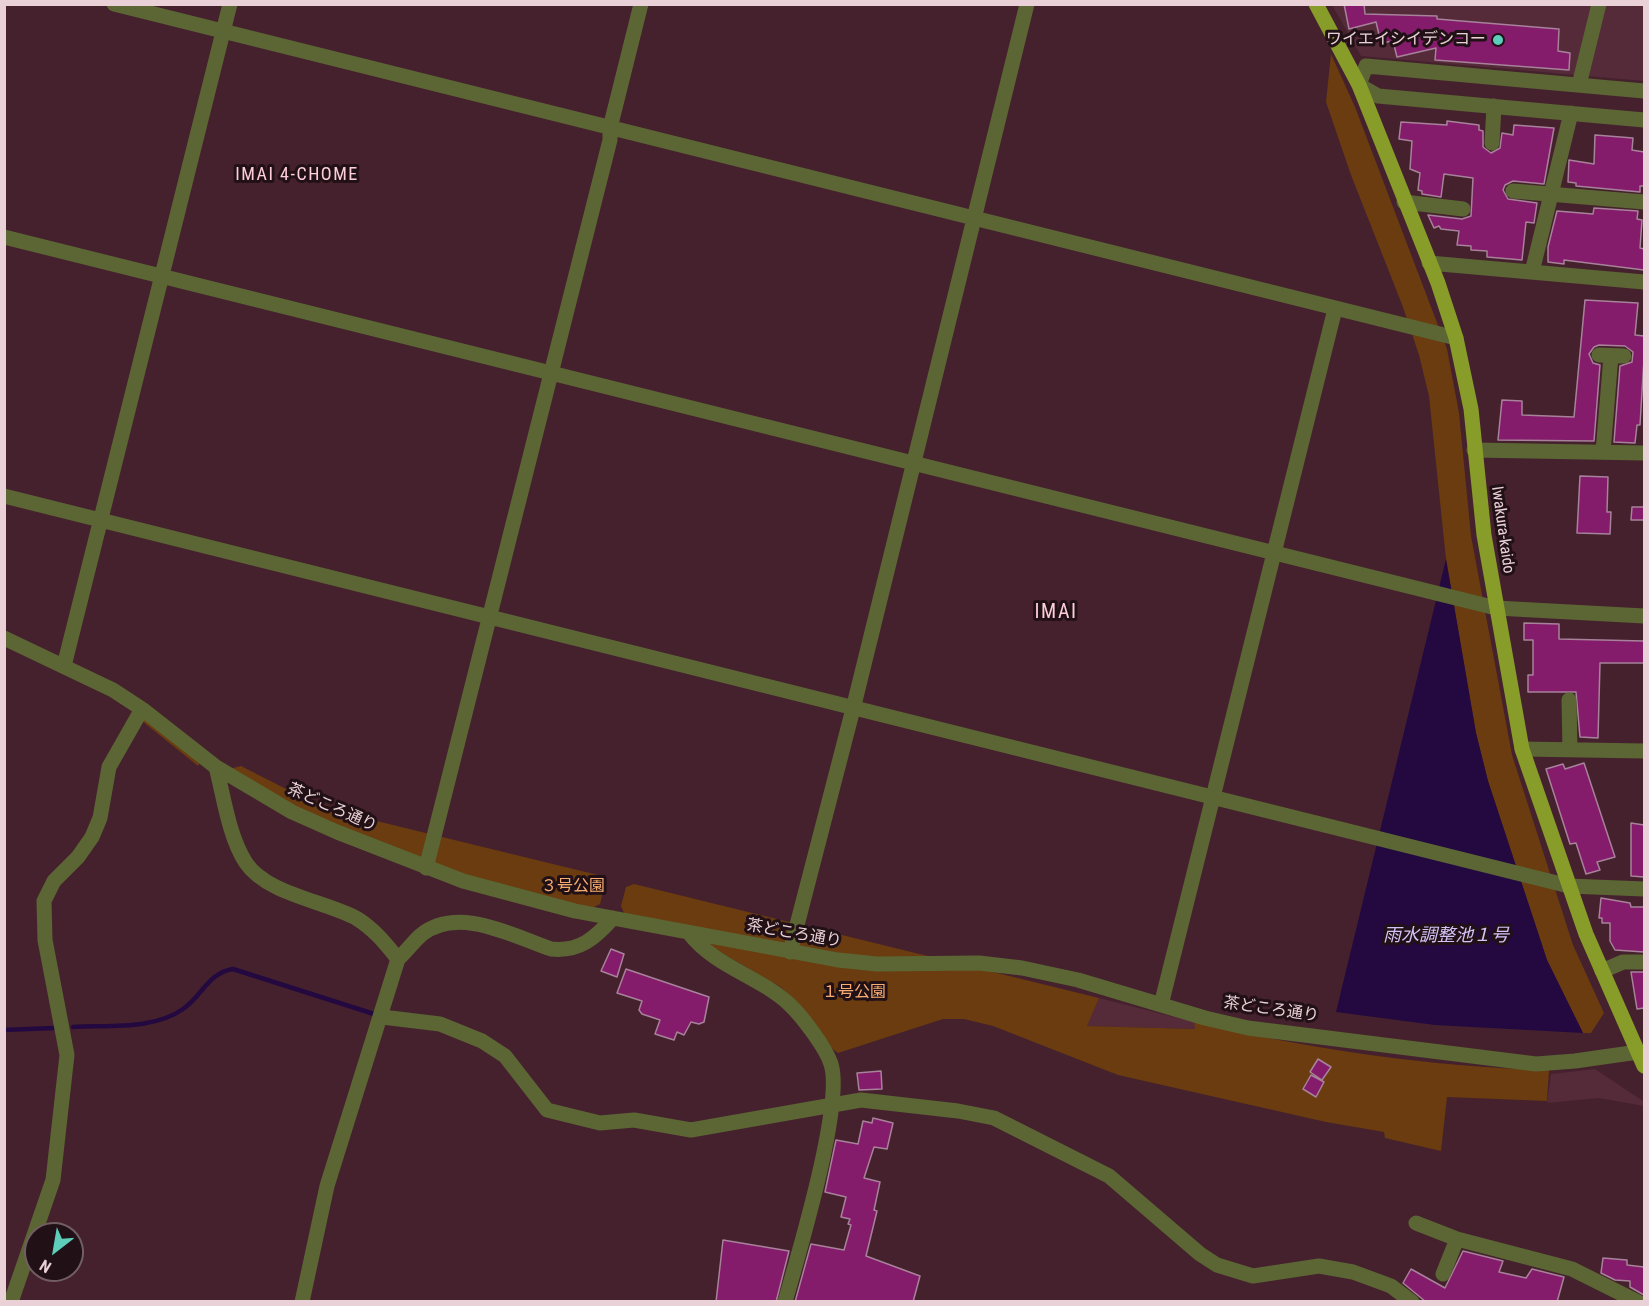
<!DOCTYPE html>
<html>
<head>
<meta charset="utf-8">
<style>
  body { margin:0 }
  #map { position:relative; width:1649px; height:1306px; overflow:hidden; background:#45212d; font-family:"Roboto Condensed",sans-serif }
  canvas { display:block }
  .frame { position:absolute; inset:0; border:6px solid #e9d1d7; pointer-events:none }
  .north { position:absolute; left:24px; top:1222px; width:60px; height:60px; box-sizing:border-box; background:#211116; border:2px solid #715e63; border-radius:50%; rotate:211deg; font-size:16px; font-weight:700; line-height:24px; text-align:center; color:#e9d1d7 }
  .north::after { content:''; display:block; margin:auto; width:21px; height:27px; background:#5dceb9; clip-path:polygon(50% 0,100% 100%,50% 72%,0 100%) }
</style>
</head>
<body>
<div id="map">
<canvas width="1649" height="1306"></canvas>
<div class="frame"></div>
<div class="north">N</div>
</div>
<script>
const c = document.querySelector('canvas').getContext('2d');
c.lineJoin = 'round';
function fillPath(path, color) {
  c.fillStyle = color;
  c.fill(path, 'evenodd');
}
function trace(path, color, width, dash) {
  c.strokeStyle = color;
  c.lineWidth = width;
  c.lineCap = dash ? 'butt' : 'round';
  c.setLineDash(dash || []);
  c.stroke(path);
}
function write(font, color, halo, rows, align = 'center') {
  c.font = font + ' "Roboto Condensed","Noto Sans JP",sans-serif';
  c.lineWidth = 6;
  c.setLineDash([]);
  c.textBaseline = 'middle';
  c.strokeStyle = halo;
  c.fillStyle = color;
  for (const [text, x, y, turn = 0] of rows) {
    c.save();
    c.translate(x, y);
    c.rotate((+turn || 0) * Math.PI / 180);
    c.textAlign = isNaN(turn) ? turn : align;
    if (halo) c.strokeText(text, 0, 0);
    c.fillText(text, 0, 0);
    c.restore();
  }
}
fillPath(new Path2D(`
  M1332 5H1644V81L1361 56Z
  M1099 998 1194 1022 1196 1029 1086 1026Z
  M1595 1069 1643 1101 1644 1106 1599 1098 1547 1103 1551 1074Z`), '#552a39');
fillPath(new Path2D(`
  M1331 54 1355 107 1447 349 1459 413 1471 536 1512 755 1573 945 1604 1013 1591 1033H1583L1547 960 1488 781 1476 733 1446 559 1429 396 1419 355 1403 307 1351 175 1326 102Z
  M144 716 203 747 205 753 198 766 142 721Z
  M241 766 290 791 352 815 602 876 605 884 600 904 590 909 470 880 326 824 235 775 233 768Z
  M634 884 1099 998 1087 1026 1195 1029 1194 1022C1311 1049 1429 1067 1549 1070L1547 1101 1447 1097 1441 1151 1385 1138 1384 1132 1326 1122 1118 1075 993 1026 964 1019H943L838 1053C813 1037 804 1004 779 986L675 926 625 915 621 906 626 887Z`), '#6a3c0f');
fillPath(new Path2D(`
  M1446 559 1476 733 1488 781 1547 960 1583 1033 1435 1025 1336 1012Z`), '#230940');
trace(new Path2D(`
  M73 1027C108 1025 154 1030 183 1009 202 996 208 973 233 969L374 1014
  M4 1030 54 1028`), '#230940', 4.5);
const building = new Path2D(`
  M1344 4H1364L1365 14 1437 16V19L1559 29 1558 51 1570 53 1569 70 1435 60 1436 48 1397 57 1393 41 1381 43 1376 22 1349 29Z
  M1447 121 1479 125V130L1483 131V147L1491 153 1500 148 1502 133 1513 135 1514 125 1554 128 1544 184 1513 181 1505 185 1503 190 1508 199 1537 203 1534 223 1526 222 1522 260 1487 257V251L1471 250V246L1457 245 1459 231 1441 229 1439 226 1434 228 1428 215 1462 219 1471 216 1473 178 1444 174 1441 197 1422 194V191L1418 190 1420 173 1410 169 1412 141 1399 139 1401 122 1447 125Z
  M1595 135 1633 138 1632 150 1644 152V186H1640V192L1576 186V183L1568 182 1569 160 1594 164Z
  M1594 208 1638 211 1637 219 1642 220 1640 248 1644 249V270L1564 260V264L1548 262V247L1557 211 1593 214Z
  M1585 300 1638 303 1635 335 1644 336V359L1640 425H1637L1635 443 1614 442 1620 366 1632 362 1633 352 1625 346 1599 345 1594 347 1589 354 1593 363 1600 365 1594 441 1498 440 1502 400 1522 401V415L1574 417Z
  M1580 476 1608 477 1607 512H1611L1610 534 1577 533Z
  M1632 507H1644V520H1631Z
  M1524 623 1559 624V639L1644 641V663H1600L1598 738 1580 737 1576 692H1528V675H1533V640H1524Z
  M1584 763 1615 857 1597 862 1600 870 1586 874 1576 843 1570 844 1546 769 1563 764 1565 769Z
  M1631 823 1644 825V877L1631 876Z
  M1601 898 1630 903 1631 907H1644V952L1615 950 1610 941V923H1602V918H1599Z
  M611 949 624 954 617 977 601 971Z
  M626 969 709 997 704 1022 699 1024 691 1022 684 1035 677 1032 674 1040 655 1034 660 1020 642 1014 639 1010 642 1001 617 993Z
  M1631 972H1644V1008L1637 1009Z
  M1318 1059 1331 1067 1322 1080 1310 1072Z
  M881 1071 882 1089 859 1090 857 1073Z
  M1311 1075 1324 1082 1316 1097 1303 1089Z
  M873 1118 893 1123 887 1149 874 1147 864 1178 880 1182 874 1210 877 1211 866 1256 920 1276 913 1302H795L811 1244 844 1250 851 1225 848 1224 850 1219 841 1217 846 1197 825 1192 836 1140 858 1144 863 1121 872 1123Z
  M723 1240 789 1251 776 1302H716Z
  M1463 1251 1503 1261 1499 1272 1526 1278 1532 1269 1564 1277 1557 1302H1426L1403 1283 1411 1269 1445 1288Z
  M1603 1258 1627 1260V1265L1644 1267V1295L1630 1287V1281L1615 1280 1601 1273Z`);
fillPath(building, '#841b6b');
trace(building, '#a7829a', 1.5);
trace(new Path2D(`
  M114 4 1456 338
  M1579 85 1599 4
  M1644 91 1366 66 1359 85 1378 96 1644 120
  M1492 143 1494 106
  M1513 191 1644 202
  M1404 202 1463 209
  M4 237 1496 608 1644 616
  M1429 263 1644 282
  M1532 272 1571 113
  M1599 355 1624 356
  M1474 450 1644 453
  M1603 452 1611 356
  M4 496 1569 886 1644 889
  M4 638 113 690 142 709 216 767 292 812 337 832 463 881 575 911 838 960 877 964 979 963 1022 968 1078 980 1205 1018 1248 1028 1536 1064 1575 1061 1638 1052
  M64 666 230 4
  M1569 700 1570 750
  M1522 749 1644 751
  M216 767C224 798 229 837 246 863 267 894 324 901 356 918 374 929 385 943 398 959
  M426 868 610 140V128L641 4
  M689 933C715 967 759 976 789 1004 802 1016 826 1048 831 1064 844 1104 798 1255 785 1302
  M790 952 853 709 1027 4
  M1602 971 1623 962H1644
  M1161 1005 1335 309
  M382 1017 440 1024 482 1041 505 1056 547 1110 600 1123 634 1120 691 1130 861 1100 958 1111 994 1118 1109 1176 1200 1254 1217 1265 1253 1276 1319 1266 1353 1272 1391 1286 1412 1302
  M1416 1223 1457 1239 1572 1269 1638 1302
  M1443 1274 1457 1239
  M11 1302 53 1180 67 1055 45 940 44 901 54 881 78 857 92 837 100 818 109 767 142 709
  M302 1302 327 1186 398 959C406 952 413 942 421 935 458 905 513 936 551 949 580 952 595 938 613 918`), '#5b6634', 15);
trace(new Path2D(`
  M1316 4 1359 85 1438 283 1456 338 1471 409 1484 535 1522 749 1586 934 1644 1066`), '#879c29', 15);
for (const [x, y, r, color] of [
  [1498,40,6,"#5dceb9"]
]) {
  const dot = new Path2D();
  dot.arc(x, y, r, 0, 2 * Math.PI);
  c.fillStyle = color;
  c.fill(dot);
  trace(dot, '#211116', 2);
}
write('16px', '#e9d1d7', '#211116', [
  ["ワイエイシイデンコー",1486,40]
], 'right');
write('16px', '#e9d1d7', '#211116', [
  ["Iwakura-kaido",1502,530,82],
  ["茶どころ通り",332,808,24],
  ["茶どころ通り",794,934,10],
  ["茶どころ通り",1271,1010,8]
]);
write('16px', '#f7ad71', '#211116', [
  ["３号公園",573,887],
  ["１号公園",854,993]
]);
c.letterSpacing = '1.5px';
write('18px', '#fdcdda', '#211116', [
  ["IMAI 4-CHOME",297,175]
]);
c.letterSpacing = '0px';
write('italic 18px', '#d4c3f9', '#211116', [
  ["雨水調整池１号",1446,936]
]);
c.letterSpacing = '1.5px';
write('20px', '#fdcdda', '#211116', [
  ["IMAI",1056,613]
]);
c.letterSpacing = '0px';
</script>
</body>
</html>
